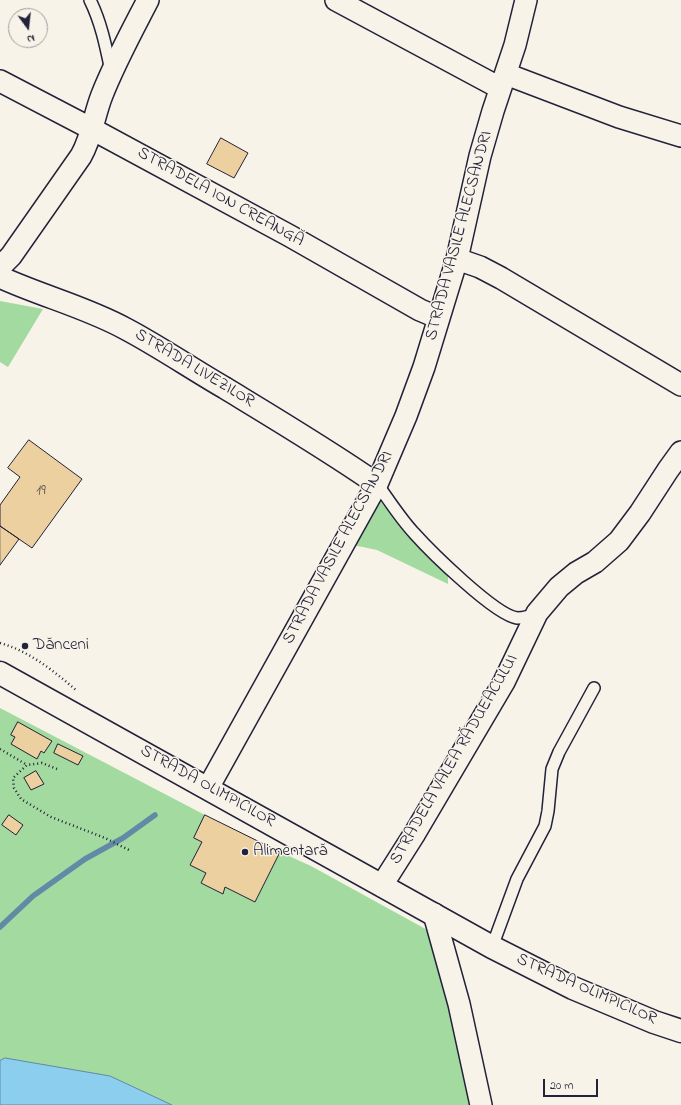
<!DOCTYPE html>
<html>
<head>
<meta charset="utf-8">
<style>
  body { margin:0 }
  #map { position:relative; width:681px; height:1105px; overflow:hidden; background:#f7f3e8; font-family:"Indie Flower",sans-serif }
  canvas { display:block }
  .north { position:absolute; left:8px; top:8px; width:40px; height:40px; box-sizing:border-box; background:#f7f3e8; border:1px solid #a29fa3; border-radius:50%; rotate:165deg; font-size:11px; font-weight:700; line-height:16px; text-align:center; color:#22223b }
  .north::after { content:''; display:block; margin:auto; width:14px; height:18px; background:#22223b; clip-path:polygon(50% 0,100% 100%,50% 72%,0 100%) }
  .scale { position:absolute; left:543px; top:1079px; width:55px; height:18px; box-sizing:border-box; border:2px solid #22223b; border-top:0; padding-left:5px; font-size:12px; line-height:14px; white-space:nowrap; color:#22223b; -webkit-text-stroke:3px #f7f3e8; paint-order:stroke }
</style>
</head>
<body>
<div id="map">
<canvas width="681" height="1105"></canvas>
<div class="north">N</div>
<div class="scale">20 m</div>
</div>
<script>
const c = document.querySelector('canvas').getContext('2d');
c.lineJoin = 'round';
function fillPath(path, color) {
  c.fillStyle = color;
  c.fill(path, 'evenodd');
}
function trace(path, color, width, dash) {
  c.strokeStyle = color;
  c.lineWidth = width;
  c.lineCap = dash ? 'butt' : 'round';
  c.setLineDash(dash || []);
  c.stroke(path);
}
function write(font, color, halo, rows, align = 'center') {
  c.font = font + ' "Indie Flower",sans-serif';
  c.lineWidth = 3;
  c.setLineDash([]);
  c.textBaseline = 'middle';
  c.strokeStyle = halo;
  c.fillStyle = color;
  for (const [text, x, y, turn = 0] of rows) {
    c.save();
    c.translate(x, y);
    c.rotate((+turn || 0) * Math.PI / 180);
    c.textAlign = isNaN(turn) ? turn : align;
    if (halo) c.strokeText(text, 0, 0);
    c.fillText(text, 0, 0);
    c.restore();
  }
}
fillPath(new Path2D(`
  M0 301 43 309 8 367 0 362Z
  M378 499 448 576V584L377 550 353 545Z
  M0 708 205 815 280 852 311 866 431 932 472 1105H51L0 1092Z`), '#a3da9f');
const water = new Path2D(`
  M5 1058 110 1076 172 1105H0V1061Z`);
fillPath(water, '#8cceed');
trace(water, '#6289a6', 1);
trace(new Path2D(`
  M0 927 33 896 85 859 123 838 155 815`), '#6289a6', 5.5);
const building = new Path2D(`
  M221 138 248 153 234 178 207 164Z
  M29 440 82 479 32 548 0 526V505L20 477 8 468Z
  M0 526 19 539 0 565Z
  M18 722 52 741 44 753 41 751 37 759 11 744 15 737 11 735Z
  M58 744 83 756 78 765 54 753Z
  M36 771 44 784 31 790 24 778Z
  M9 815 23 825 16 835 2 825Z
  M205 815 280 852 255 902 225 887 223 894 201 883 206 873 190 865 202 842 194 838Z`);
fillPath(building, '#edd0a0');
trace(building, '#22223b', 1);
const service = new Path2D(`
  M90 0C101 22 106 47 111 71
  M377 484C389 500 400 518 414 533 430 551 495 615 517 618 524 618 531 616 537 613
  M492 947 517 879 545 826 548 811 552 769 559 752 594 688`);
const minor = new Path2D(`
  M336 0 500 88
  M506 74 619 117 681 136
  M0 81 92 129 290 236 420 310 439 318
  M457 259 480 267 501 278 681 385
  M0 267 11 256 81 156C92 137 94 115 102 95 115 62 132 31 148 0
  M0 277C41 296 86 307 126 329 160 347 192 369 225 388 276 419 328 450 377 484
  M208 788 377 484 406 416 424 367 457 259 480 156 493 111 515 45 526 0
  M382 885 415 833 504 682 537 613 559 587 576 573 595 562 619 541 640 513 668 470 681 452
  M434 914 459 1004 481 1105`);
const secondary = new Path2D(`
  M0 673 492 947 573 988 654 1022 681 1031`);
trace(service, '#22223b', 14);
trace(minor, '#22223b', 24);
trace(secondary, '#22223b', 25);
trace(new Path2D(`
  M0 643C29 651 54 671 77 691
  M0 749 27 765
  M57 769 42 763 27 765 13 778 14 788 21 799 51 817 105 838 129 850`), '#22223b', 2.5, [1, 3]);
trace(service, '#f7f3e8', 11);
trace(minor, '#f7f3e8', 21);
trace(secondary, '#f7f3e8', 22);
for (const [x, y, r, color] of [
  [25,646,4,"#22223b"],
  [245,852,4,"#22223b"]
]) {
  const dot = new Path2D();
  dot.arc(x, y, r, 0, 2 * Math.PI);
  c.fillStyle = color;
  c.fill(dot);
  trace(dot, '#f7f3e8', 1.5);
}
write('15px', '#554e54', null, [
  ["19",41,492]
]);
write('17px', '#22223b', '#f7f3e8', [
  ["STRADELA ION CREANGĂ",220,198,29],
  ["STRADA VASILE ALECSANDRI",460,236,-75],
  ["STRADA LIVEZILOR",194,369,31],
  ["STRADA VASILE ALECSANDRI",339,548,-62],
  ["STRADELA VALEA RĂDUEACULUI",455,760,-60],
  ["STRADA OLIMPICILOR",207,787,29],
  ["STRADA OLIMPICILOR",586,990,24]
]);
write('17px', '#22223b', '#f7f3e8', [
  ["Dănceni",33,646],
  ["Alimentară",253,852]
], 'left');
</script>
</body>
</html>
